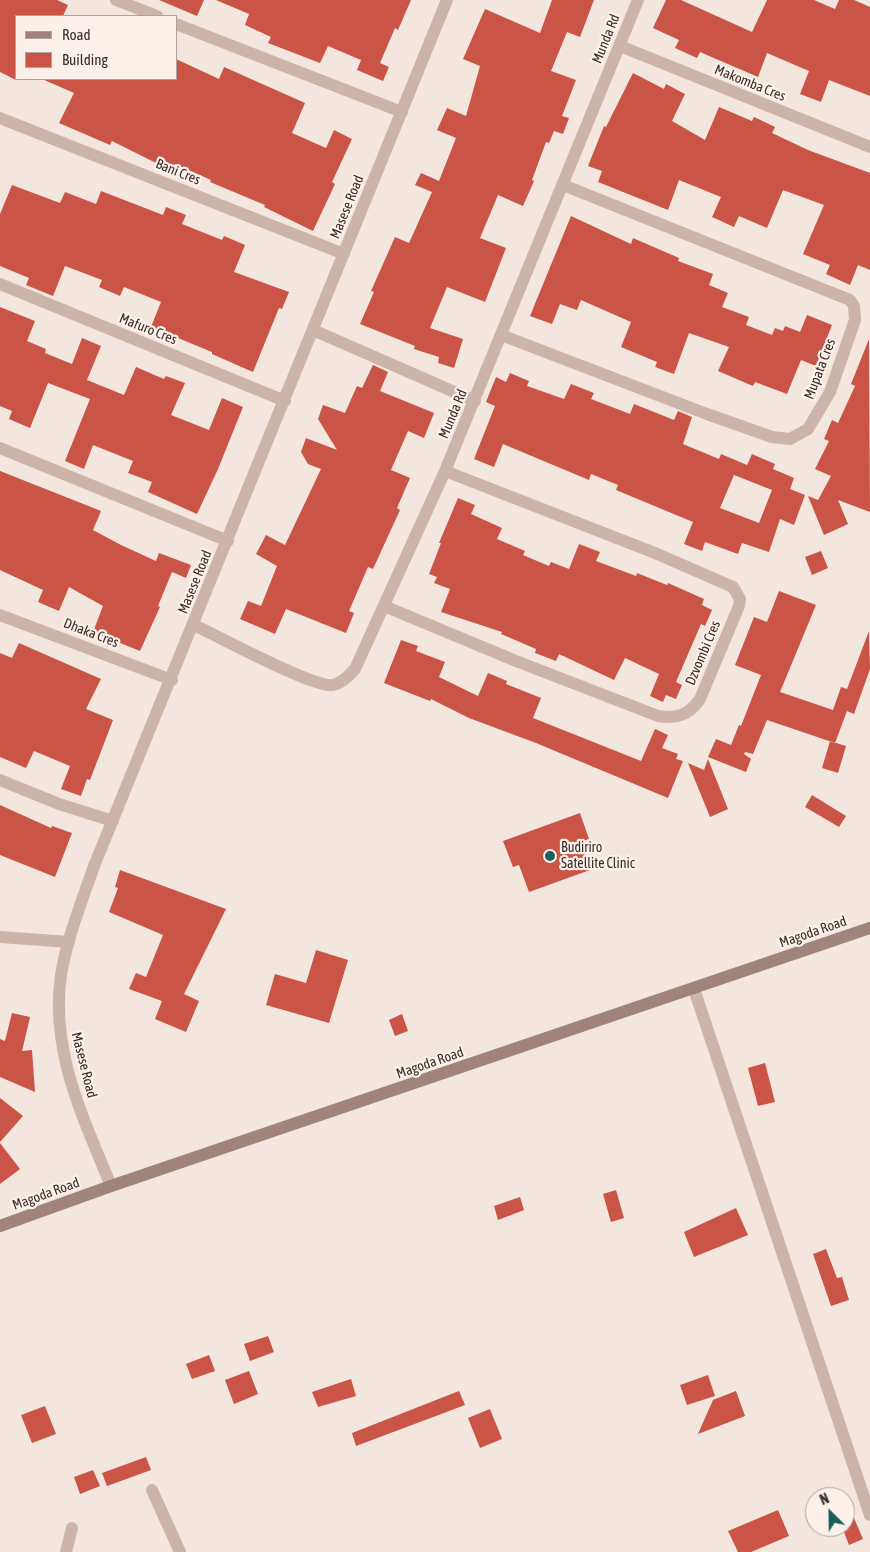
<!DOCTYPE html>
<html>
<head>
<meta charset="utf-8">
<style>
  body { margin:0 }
  #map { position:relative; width:870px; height:1552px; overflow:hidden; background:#f3e6de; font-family:"Asap Condensed",sans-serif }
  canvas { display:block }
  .legend { position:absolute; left:15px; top:15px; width:162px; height:65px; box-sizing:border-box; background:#fbf1ea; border:1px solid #ada29d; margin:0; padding:6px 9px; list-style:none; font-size:15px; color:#392c29 }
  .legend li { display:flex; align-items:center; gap:10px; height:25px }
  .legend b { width:25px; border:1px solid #ada29d }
  .north { position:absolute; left:805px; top:1487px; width:50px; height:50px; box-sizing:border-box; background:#fbf1ea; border:1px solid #ada29d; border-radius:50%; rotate:337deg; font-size:14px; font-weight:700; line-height:20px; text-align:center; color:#392c29 }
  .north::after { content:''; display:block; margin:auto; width:18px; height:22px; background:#1c5c59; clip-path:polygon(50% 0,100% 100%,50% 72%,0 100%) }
</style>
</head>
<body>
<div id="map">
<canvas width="870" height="1552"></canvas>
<ul class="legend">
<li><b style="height:6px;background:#a0837a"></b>Road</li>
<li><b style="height:14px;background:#ca5445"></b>Building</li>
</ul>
<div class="north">N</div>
</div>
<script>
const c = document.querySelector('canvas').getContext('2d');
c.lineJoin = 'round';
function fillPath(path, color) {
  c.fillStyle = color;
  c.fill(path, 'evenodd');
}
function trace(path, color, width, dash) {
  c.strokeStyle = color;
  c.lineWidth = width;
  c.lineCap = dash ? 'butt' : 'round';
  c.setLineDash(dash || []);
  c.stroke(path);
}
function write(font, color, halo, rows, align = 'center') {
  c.font = font + ' "Asap Condensed",sans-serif';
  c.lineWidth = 4.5;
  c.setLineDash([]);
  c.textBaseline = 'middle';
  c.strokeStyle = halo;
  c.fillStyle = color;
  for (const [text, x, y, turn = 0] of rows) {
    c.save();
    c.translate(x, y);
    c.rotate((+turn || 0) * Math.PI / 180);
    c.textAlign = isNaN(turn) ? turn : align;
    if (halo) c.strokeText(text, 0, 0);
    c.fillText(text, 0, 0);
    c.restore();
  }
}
fillPath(new Path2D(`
  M0 0H57L68 5 63 16H16V80L0 72Z
  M159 0H204L197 16Z
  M216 0H411L398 30 395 28 380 63 389 67 383 81 357 70 361 60 328 46 320 63 268 43 271 37 245 25 249 14Z
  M552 0H594L580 37 567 32 551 71 576 80 562 116 569 118 563 134 554 131 549 143 546 142 532 180 534 181 523 206 498 195 480 238 506 248 485 302 447 287 430 328 463 339 454 368 438 363 439 357 414 349 415 346 360 324 374 292 371 291 395 237 409 243 432 192 415 185 421 173 439 181 456 138 437 130 447 108 466 116 480 66 463 59 485 9 540 33Z
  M666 0H681L752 32 767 0H814L835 9 839 0H854L870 7V96L829 80 821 102 800 94 809 71 767 53 758 77 700 52 697 58 675 48 679 40 653 28Z
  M176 59 219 79 224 67 305 103 292 133 326 148 334 130 352 139 332 182 335 184 313 231 264 207 265 205 210 182 211 180 175 164 172 171 112 141 110 145 59 123 74 93 42 79H176Z
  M633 73 664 89 666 84 685 94 672 121 705 140 719 107 752 121 754 117 775 127 772 133 808 150 870 173V270L858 265 850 285 826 274 830 265 803 254 824 205 783 190 767 228 739 216 734 227 712 217 721 197 679 180 668 210 598 182 602 171 588 166 604 126 606 127Z
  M12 185 60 203 65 192 96 204 101 191 163 215 166 207 186 215 182 224 222 240 224 236 245 245 234 272 289 292 282 309 279 308 253 372 212 354V352L151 327 161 302 124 287 120 296 99 287 102 280 65 266 53 296 26 285 29 278 0 266V214Z
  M571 216 631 244 633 238 679 258 678 261 713 274 709 285 728 293 722 307 749 317 746 325 772 335 775 328 783 331 785 326 800 332 807 315 832 325 816 366 801 360 787 394 755 382 753 386 718 371 729 347 689 333 674 374 655 367 657 362 621 347 631 322 581 300 577 310 560 304 552 324 530 316Z
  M0 307 35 321 27 341 46 349 45 353 72 364 82 338 101 346 87 380 124 395 136 367 164 379 166 376 185 383 171 415 209 430 222 398 243 407 218 469 197 514 148 492 152 482 128 473 133 461 93 445 84 469 65 461 90 399 48 383 30 428 9 419 12 411 0 406Z
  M869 339 870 512 838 500 848 524 824 535 808 496 818 500 831 476 815 469 829 441 824 439 832 420 838 423 855 386 851 384Z
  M373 365 388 372 380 391 434 413 424 438 408 431 391 470 410 478 397 508 400 510 373 569 368 567 349 611 354 613 346 633 286 609 275 634 240 619 248 601 261 606 277 566 256 554 266 535 285 545 321 469 308 464 301 452 306 438 337 450 318 419 323 405 345 413 357 386 362 388Z
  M510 373 529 381 527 386 564 399 571 384 594 393 591 399 630 414 634 404 674 420 678 411 692 417 683 444 719 459 721 454 747 465 752 454 775 464 773 469 794 478 790 489 805 495 794 525 780 519 769 552 742 543 738 554 705 542 702 551 684 544 693 522 616 490 618 485 591 474 589 480 503 444 494 467 474 459 495 406 486 402 496 377 506 382ZM734 475 772 490 759 523 720 508Z
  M0 471 101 511 93 530 121 545 156 561 159 553 191 565 186 578 172 572 158 606 160 607 140 651 93 632 103 606 69 587 59 611 38 602 43 590 0 570Z
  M458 498 475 505 471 514 502 528 497 539 525 551 523 555 549 566 551 562 569 569 579 544 600 552 596 561 636 576 637 573 667 585 668 583 704 599 702 605 712 610 705 626 701 624 676 682 682 685 676 699 666 695 663 702 650 696 659 674 625 658 614 680 559 654 556 661 535 653 536 649 501 634 502 632 441 612 450 589 434 583 437 577 429 574 441 543H439Z
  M821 551 828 568 812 575 805 557Z
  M779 591 816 605 780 692 833 710 841 687 847 689 869 631 870 669 854 714 847 711 835 743 767 720 753 754 745 752 744 754 751 759 746 772 708 757 716 739 731 745 739 725 741 726 761 675 735 665 754 617 767 622Z
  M401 640 418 646 416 651 445 662 439 677 478 696 488 673 507 681 506 684 541 698 533 718 641 761 655 729 668 735 662 748 678 754 676 759 683 761 668 798 536 743 469 718 431 699 430 701 384 683Z
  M19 643 101 679 86 709 113 720 90 780 87 779 81 796 61 789 70 766 34 751 26 768 0 757V653L12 658Z
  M830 741 846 746 838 773 822 768Z
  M708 759 728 809 710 817 688 763 704 770Z
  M812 795 846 816 839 827 805 807Z
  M0 805 51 828 52 826 72 833 55 877 0 855Z
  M580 813 589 839 580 842 590 870 529 892 519 865 513 867 503 841Z
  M120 870 226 909 184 994 199 1001 186 1032 155 1019 162 1001 129 989 136 973 146 977 163 935 109 912 118 888 115 887Z
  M316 950 348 960 329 1023 266 1005 275 974 306 983Z
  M12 1013 30 1017 22 1051 32 1050 35 1092 0 1077V1039L5 1041Z
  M402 1014 408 1031 395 1036 389 1020Z
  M765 1063 775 1102 758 1106 748 1068Z
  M0 1098 23 1116 0 1142Z
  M0 1143 20 1169 0 1184Z
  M616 1190 624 1218 611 1222 603 1194Z
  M520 1197 524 1210 498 1220 494 1206Z
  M736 1208 748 1235 694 1257 684 1232Z
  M826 1249 837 1278 842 1277 849 1300 831 1306 813 1254Z
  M268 1336 274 1352 250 1361 244 1344Z
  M209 1355 215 1371 192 1379 186 1364Z
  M249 1371 258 1394 234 1404 225 1380Z
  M708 1375 715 1396 687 1405 680 1385Z
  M351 1379 356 1396 318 1407 312 1392Z
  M459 1391 465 1405 356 1446 352 1433Z
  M736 1391 745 1416 698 1434 713 1400Z
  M45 1406 56 1434 32 1443 21 1415Z
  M490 1409 502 1439 480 1448 468 1418Z
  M146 1457 151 1470 107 1486 102 1473Z
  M93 1470 100 1486 80 1494 74 1477Z
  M845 1497 863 1539 849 1545 842 1527H845Z
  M778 1510 789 1536 751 1552H738L728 1531Z`), '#ca5445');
trace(new Path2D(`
  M116 0 157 16
  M176 24 402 112
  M620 46 870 147
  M0 118 344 254
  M0 284 285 401
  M313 330 475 401
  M501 335 707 414 772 437 790 439 808 429 830 392 855 320 854 306 850 300 563 185
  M0 448 228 541
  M384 606 516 661 658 716C677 719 689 715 700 699L739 606 740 599 733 587 655 553 445 471
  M0 615 172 680
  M194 625C218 636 313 688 333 685 342 683 349 676 355 669L445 471 638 0
  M0 780 59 804 113 821
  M0 937 69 942
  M694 989 870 1515
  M111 1186C83 1117 50 1051 61 975 67 938 82 901 94 866L447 0
  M152 1490 180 1552
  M66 1552 72 1528`), '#ccb4a9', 12);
trace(new Path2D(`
  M0 1226 111 1186 870 928`), '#a0837a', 12);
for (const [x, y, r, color] of [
  [550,856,6,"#1c5c59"]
]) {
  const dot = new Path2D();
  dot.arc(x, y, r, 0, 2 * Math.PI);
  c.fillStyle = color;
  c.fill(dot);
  trace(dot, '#fbf1ea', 2);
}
write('14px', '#392c29', '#fbf1ea', [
  ["Munda Rd",606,39,-68],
  ["Makomba Cres",750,83,22],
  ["Bani Cres",178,172,22],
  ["Masese Road",347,207,-68],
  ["Mafuro Cres",148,329,22],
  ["Mupata Cres",820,369,-69],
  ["Munda Rd",453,414,-67],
  ["Masese Road",195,582,-68],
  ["Dhaka Cres",91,633,21],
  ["Dzvombi Cres",703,653,-67],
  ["Magoda Road",813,932,-19],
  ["Magoda Road",430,1063,-19],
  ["Masese Road",84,1065,76],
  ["Magoda Road",46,1194,-20]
]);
write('14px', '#392c29', '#fbf1ea', [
  ["Budiriro",561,848],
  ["Satellite Clinic",561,864]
], 'left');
</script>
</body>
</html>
